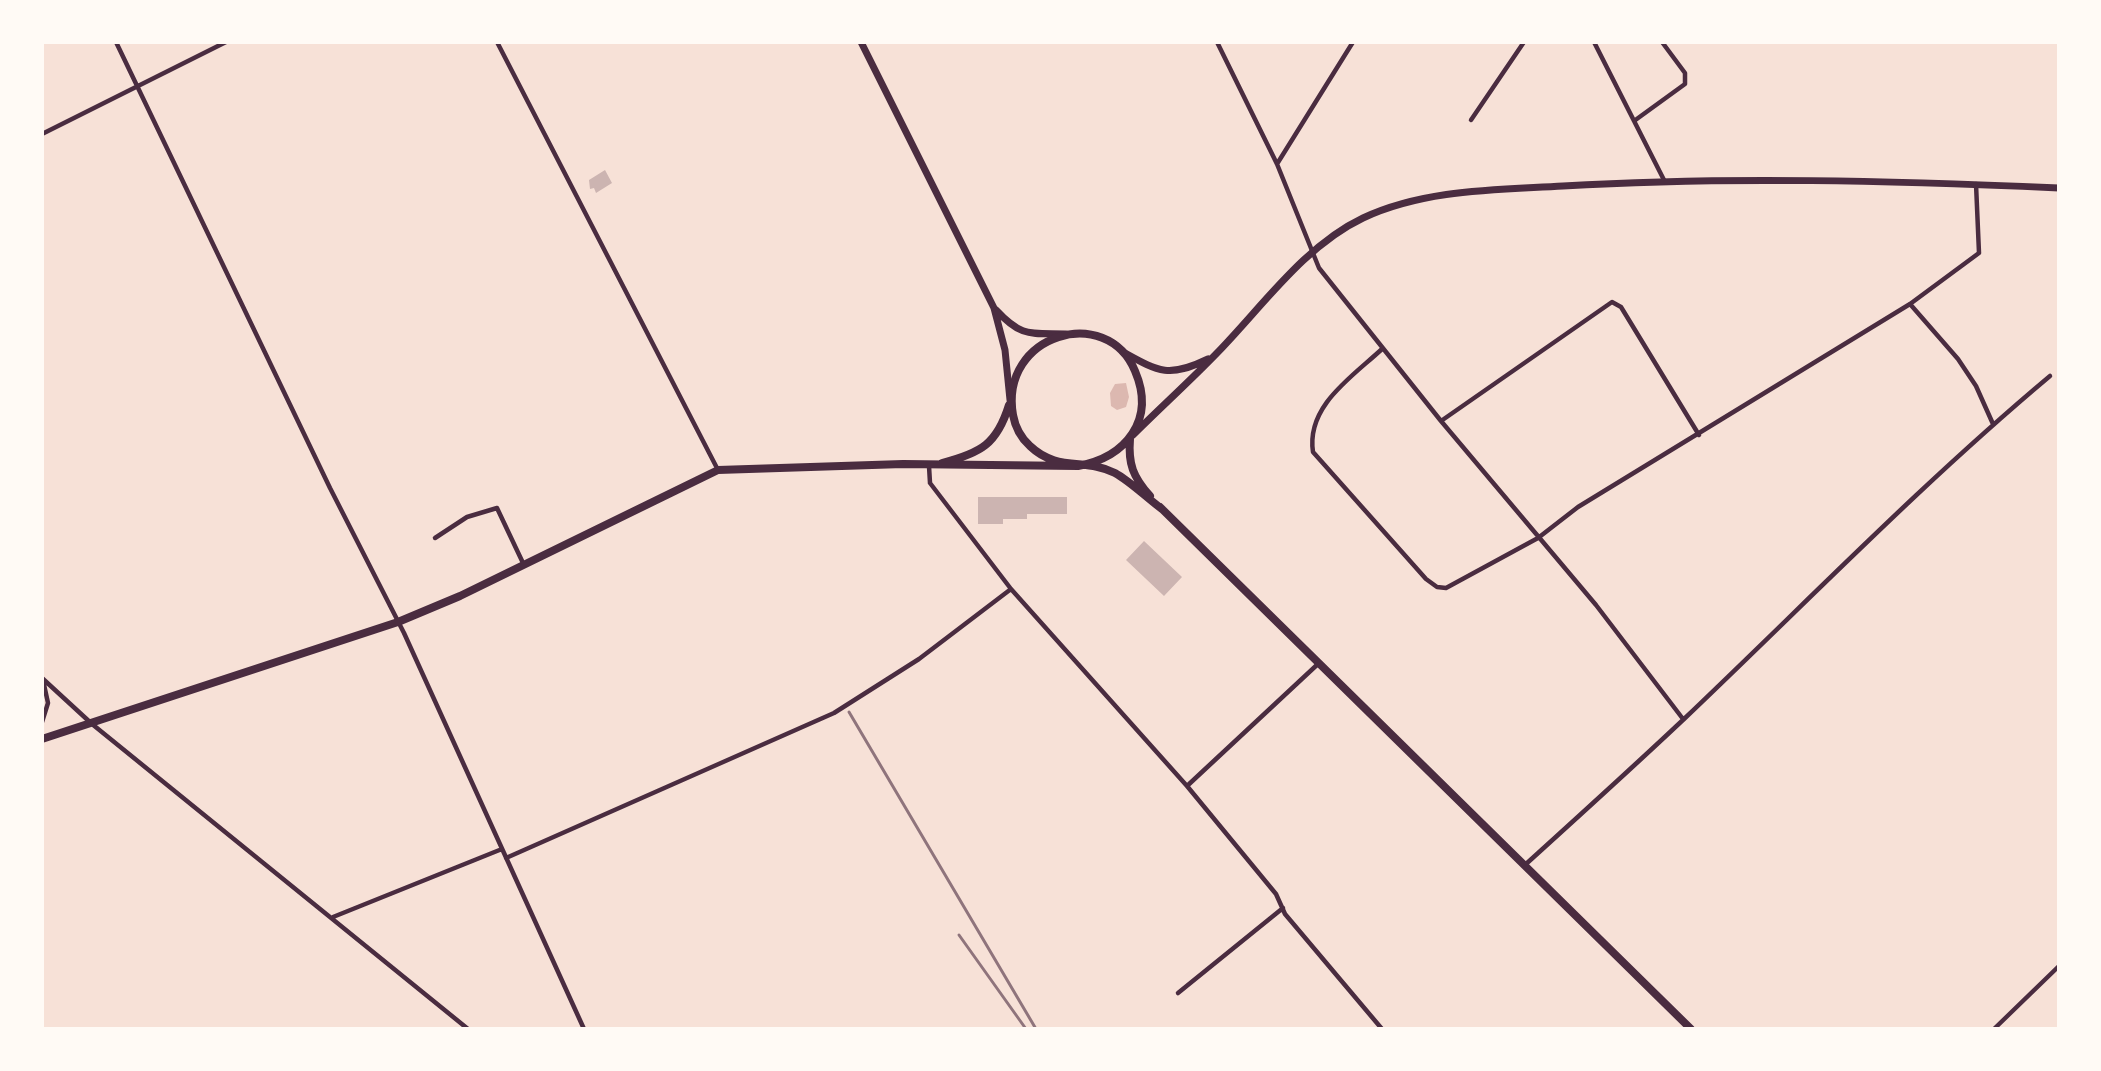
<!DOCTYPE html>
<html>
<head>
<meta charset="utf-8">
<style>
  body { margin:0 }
  #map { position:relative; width:2101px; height:1071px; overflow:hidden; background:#f7e1d7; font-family:"IBM Plex Sans",sans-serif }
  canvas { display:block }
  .frame { position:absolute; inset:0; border:44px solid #fffaf5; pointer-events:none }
</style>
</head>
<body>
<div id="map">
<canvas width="2101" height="1071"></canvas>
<div class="frame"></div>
</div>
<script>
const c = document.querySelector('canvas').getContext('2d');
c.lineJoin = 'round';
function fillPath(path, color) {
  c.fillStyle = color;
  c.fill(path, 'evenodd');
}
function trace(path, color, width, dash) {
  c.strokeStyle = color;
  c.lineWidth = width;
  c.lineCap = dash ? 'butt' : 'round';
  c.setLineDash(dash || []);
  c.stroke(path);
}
fillPath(new Path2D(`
  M1126 383 1129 397 1126 407 1117 410 1111 406 1110 393 1115 384Z`), '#dcb8b0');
fillPath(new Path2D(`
  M605 170 612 183 596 193 594 188 590 189 589 180Z
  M978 497H1067V514H1027V519H1003V524H978Z
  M1144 541 1182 577 1164 596 1126 560Z`), '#ccb4b1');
trace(new Path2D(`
  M116 42 330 488 404 633 584 1029
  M497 42 718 470
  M1217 42 1277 164 1319 268 1441 421 1596 605 1683 719
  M1594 42 1664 180
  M1471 120 1524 42
  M1634 121 1685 84V73L1662 42
  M42 134 226 42
  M1277 164 1353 42
  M1910 304 1958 359 1976 386 1993 424
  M1382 349C1352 377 1306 406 1313 452L1426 579 1437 587 1446 588 1538 538 1578 507 1910 304 1979 253 1976 184
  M1441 421 1612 302 1621 307 1699 435
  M929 466 930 483 1011 589 1187 786 1276 894 1285 914 1382 1029
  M435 538 467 517 497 508 523 563
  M42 678 92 724 468 1029
  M42 722 48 703 43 680
  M1187 786 1319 663
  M506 858 834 713 919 659 1011 589
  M1526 864C1579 816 1632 768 1684 719 1805 604 1921 484 2050 376
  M333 917 502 849
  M1178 993 1283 908
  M1994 1029 2059 966`), '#4a2c40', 4.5);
trace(new Path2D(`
  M861 42 994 308 1005 350 1010 400
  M996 310C1022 338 1030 333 1066 334
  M1123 352C1159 372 1169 378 1208 359
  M1133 435C1161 407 1190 381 1217 353 1262 307 1304 246 1363 218 1425 189 1496 190 1563 186 1729 176 1894 181 2059 188`), '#4a2c40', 7);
trace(new Path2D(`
  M1130 439C1128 464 1133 477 1150 496
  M942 463C981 453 997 444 1009 405
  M1160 507 1691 1029
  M42 739 398 622 460 596 718 470 903 464 1078 466C1126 457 1156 420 1135 371 1107 303 999 334 1013 415 1015 426 1021 438 1030 446 1057 472 1086 458 1115 473 1131 482 1147 498 1162 509`), '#4a2c40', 8);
trace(new Path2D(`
  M849 712 1036 1029
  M959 935 1026 1029`), '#8f747c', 3);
</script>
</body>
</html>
